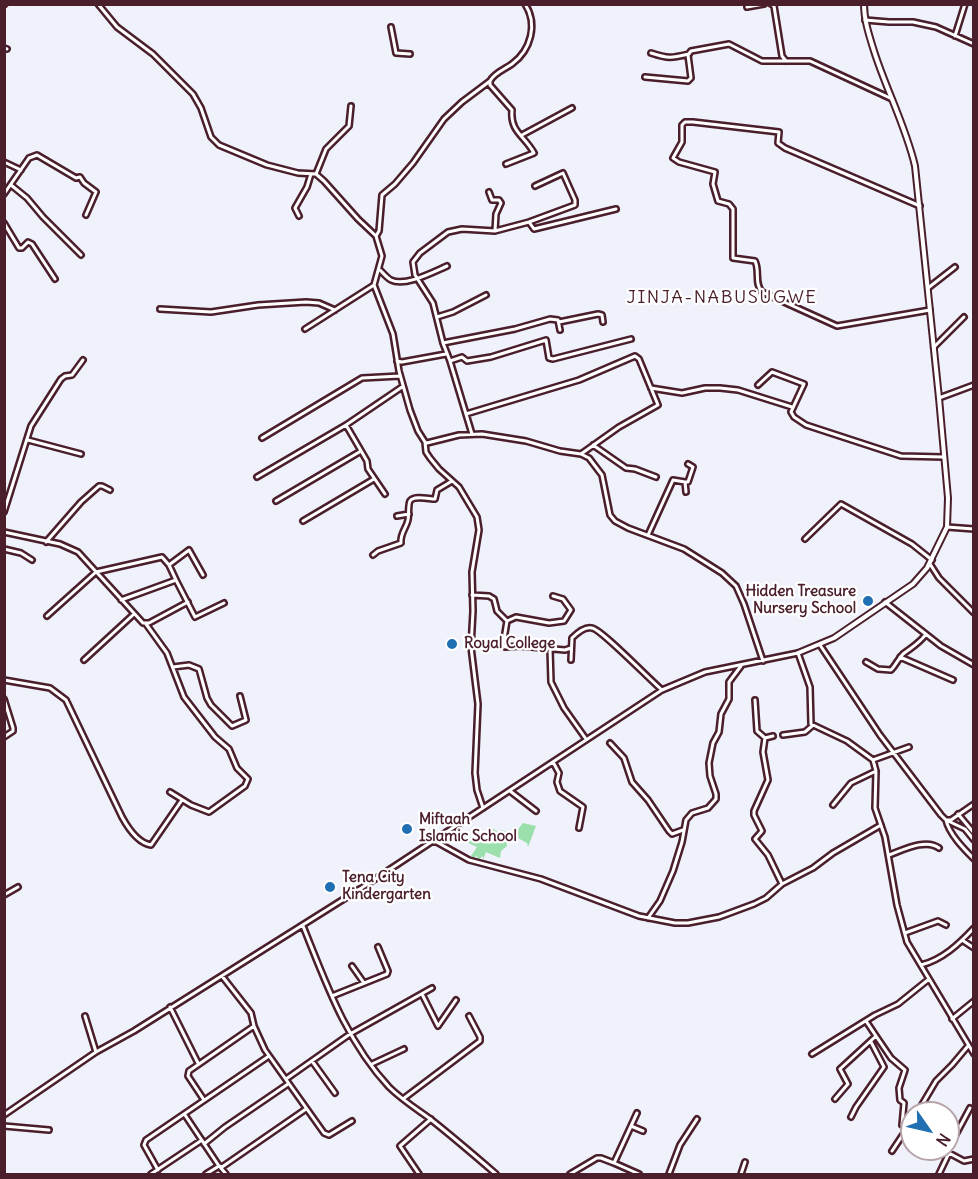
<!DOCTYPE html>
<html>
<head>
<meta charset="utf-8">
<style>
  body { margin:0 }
  #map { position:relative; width:978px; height:1179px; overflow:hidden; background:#eff1fb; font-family:Delius,sans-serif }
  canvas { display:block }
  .frame { position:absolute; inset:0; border:6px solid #4a1f2b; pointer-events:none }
  .north { position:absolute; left:900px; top:1101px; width:60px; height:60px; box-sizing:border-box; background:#fff; border:2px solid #b7a5aa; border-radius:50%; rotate:124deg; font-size:16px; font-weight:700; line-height:24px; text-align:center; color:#4a1f2b }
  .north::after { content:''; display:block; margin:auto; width:21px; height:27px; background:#1f6fb2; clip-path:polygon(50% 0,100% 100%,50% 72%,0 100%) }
</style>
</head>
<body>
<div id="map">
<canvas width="978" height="1179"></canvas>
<div class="frame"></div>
<div class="north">N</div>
</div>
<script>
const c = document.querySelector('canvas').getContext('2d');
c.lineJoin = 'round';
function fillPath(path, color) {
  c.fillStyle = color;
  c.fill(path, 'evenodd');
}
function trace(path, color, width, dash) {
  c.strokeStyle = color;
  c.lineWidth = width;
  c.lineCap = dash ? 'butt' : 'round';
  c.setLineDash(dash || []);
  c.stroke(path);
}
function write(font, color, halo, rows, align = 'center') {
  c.font = font + ' Delius,sans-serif';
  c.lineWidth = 4.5;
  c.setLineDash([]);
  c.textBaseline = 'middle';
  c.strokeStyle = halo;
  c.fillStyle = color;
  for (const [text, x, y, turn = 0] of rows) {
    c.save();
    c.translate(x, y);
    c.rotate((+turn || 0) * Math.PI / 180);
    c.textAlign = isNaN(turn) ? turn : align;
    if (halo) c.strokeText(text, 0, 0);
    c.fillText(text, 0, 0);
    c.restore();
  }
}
fillPath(new Path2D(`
  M523 823 536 826 528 847 527 843 516 837 515 833Z
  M489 826 498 832 502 830 513 835 506 841 507 846 501 851 500 858 486 852 483 860V856L479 859 476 856 474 858 471 856 477 847 458 838 462 833 482 843 485 839Z`), '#9be0ac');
const minor = new Path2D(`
  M98 4 117 27 153 54 193 94 201 108 211 137 219 145 267 165 298 173 316 174 324 181 358 219 376 236 382 256 374 285 393 334 399 371 410 410 418 431 425 442 426 452 430 458 439 469 459 487 477 517 479 530 472 572 473 611 471 647 478 704 475 773 477 790 483 808
  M771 4 774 6 782 56 786 61
  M4 5 5 4
  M747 7 764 4
  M865 20 889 22H913L936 27 974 44
  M391 27 396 53 410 54
  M955 36 965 4
  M4 48 7 49
  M651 53C669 59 672 58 689 54
  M645 77 688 81 691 78 688 55 691 51 729 44 762 61H810L890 98
  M490 81V85L512 110C510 132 524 135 534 153L506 164
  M522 135 572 108
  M4 162 21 170
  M316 174 326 149 349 126 351 106
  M11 185 27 198 43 217 81 255
  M489 192 492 200H499L501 203 496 214 495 231
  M4 194 29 158 37 155 76 178 80 177 84 183 96 192 86 215
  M920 206 785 148 778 143 779 132 693 122H685L682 125V142L673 158 679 162 715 172 713 184 718 201 729 204 733 209V258L755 261C760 271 754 283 762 292L837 326 930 310
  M299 216 295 208 307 187 311 174
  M529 222 575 205V200L563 173 535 186
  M4 223 19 248H22L28 242 32 244 55 279
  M376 236 379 231 382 195 395 184 413 163 444 119 462 102 490 81C494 73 505 69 512 64 531 50 538 24 525 4
  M380 270C383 273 387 278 391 280 405 287 433 272 447 266
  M928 288 955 267
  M160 309 211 312 258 305 306 302 319 303 335 310
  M437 317 453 312 486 295
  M559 322 598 314 602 315 603 322
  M305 329 374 285
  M443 343 515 329 550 319 558 320 560 330
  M934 347 964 317
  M397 361 402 362 446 354
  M450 361 462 357 467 361 491 357 546 340 549 358 553 359 631 339
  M758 385 772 372 804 384 791 412 794 417 806 425 901 456 943 457
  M651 388 682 393 705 388H720L738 390 792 407
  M939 398 974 385
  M466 414 579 380 635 356 639 359 658 405 619 427 581 454
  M346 425 367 461 368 469 385 494
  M472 434 450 361 443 343 433 303 415 275 413 262 420 253 448 232 462 229 495 231 529 222 534 229 616 209
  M262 438 362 378 400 376
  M28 440 81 454
  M425 442 427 443 459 435 482 434 526 441 560 451 581 454 589 458 602 475 610 515 615 521 628 528 684 549 722 573 736 586 744 604 763 661
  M593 445 626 468 635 469 656 477
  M257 477 346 425 402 387
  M685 482H688L693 467 688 464
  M276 501 361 451
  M4 512 31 426 61 379 65 376 72 375 83 360
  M397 516 409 514
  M303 521 374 479
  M947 527 974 529
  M4 532 60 544 78 552 143 623H149L188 602
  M648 535 673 480 685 482 686 492
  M805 539 841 504 912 544 932 560
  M46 542 81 502 99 486H102L110 490
  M4 549 21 553 32 560
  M373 555 378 551 401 543C400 533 406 529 408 520 409 515 408 504 410 501 414 495 429 499 435 499L437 490 452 481
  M930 564 939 578 974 613
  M169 565 189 550 203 575
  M472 595 489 596 494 599 497 611 507 621 503 645 505 647 520 646 565 650 571 648
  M121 600 176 580 195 617 224 603
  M885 602 941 646 974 665
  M47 616 96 572 162 557 169 565 176 580
  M507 621 516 617 549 623 564 621 571 610 563 599 553 596
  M146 624 167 653 184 697 215 737 229 749 237 768 248 779 245 786 209 812 191 805 170 792
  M820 645 880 735 941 815 946 820H951L974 804
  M550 649 551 682 564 708 586 739
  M900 657 953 680
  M84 660 134 614
  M571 660 572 638C577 633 585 626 592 628 601 629 649 679 662 690
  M866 662 878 669 891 670C896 665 898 659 903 654 912 647 920 643 926 634
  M173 667 189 665 199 669 207 698 211 705 232 726 246 720 240 696
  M4 680 50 688 66 700 122 817C128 828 138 843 151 845L182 800
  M4 699 13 728V731L4 737
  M755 700 757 731 765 738
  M783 735 805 732 812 726
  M765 738 763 752 768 780 754 811V815L762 831 755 839 768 855 782 884
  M765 738 773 736
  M610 743 624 758 632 782 648 800 669 831 672 834 683 830
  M873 760 909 747
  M553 762 559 773 557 782 560 791 583 807 579 828
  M510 791 536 811
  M833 805 851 783 876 771
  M958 814 974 833
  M433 840 469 860 541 879 639 916 675 923H688L719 917 754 904 766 898 782 884 813 868 833 853 881 825
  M974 840 965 829 946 820C949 834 964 849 974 859
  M889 855C903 850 926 838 939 848
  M4 895 18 887
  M648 918 660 901 673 871 682 842 686 820 692 813 708 808 716 799V794L710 776 709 763 713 743 719 732 721 714 729 699V682L741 666
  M303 926C326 983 346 1041 389 1087 401 1099 415 1108 429 1118 452 1136 474 1155 496 1174
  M905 933 938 921 946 925
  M962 940 974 948
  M921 965C942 960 959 944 974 928
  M352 966 364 983
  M222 976 251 1013 254 1026 265 1050 324 1133 329 1135 352 1121
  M422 994 438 1026 456 1000
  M332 996 387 974 388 971 378 947
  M170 1007 198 1063
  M85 1016 96 1052
  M952 1019 974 1001
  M876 1036 891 1058 905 1070 899 1088 900 1100 904 1103 902 1125
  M812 1054 875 1015 898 1004 929 979
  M312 1061 335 1093
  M372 1064 404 1049
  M286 1079 350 1034 432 988
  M403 1099 480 1041V1037L469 1016
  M835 1099 848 1084 840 1069 876 1036 866 1021
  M204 1100 188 1076 189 1071 254 1026
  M917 1113 936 1081 952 1065 968 1046
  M4 1115 96 1052 134 1031 363 887 662 690 705 672 798 653 810 687 811 724 847 741 873 760 876 771 875 808 885 837 897 905 907 942 974 1054
  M185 1115 219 1166
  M851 1117 856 1107 884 1067 871 1042
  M4 1126 49 1130
  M631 1126 643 1131
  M204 1144 225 1127 288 1084
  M944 1149 947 1151 970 1108
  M892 1151 912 1121
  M614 1163 639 1174
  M220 1167 226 1174
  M158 1170 144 1145 146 1140 269 1056
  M151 1174 202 1140
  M206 1174 219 1166 222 1167 306 1109
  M419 1174 400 1146 431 1119
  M570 1174 597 1158H601L614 1163 637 1113
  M669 1174 680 1145 697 1119
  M741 1174 745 1162
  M939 1174 949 1153 964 1161 974 1159`);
const tertiary = new Path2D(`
  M798 653 834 638 913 584 927 568 947 527 948 498 939 398 915 166C906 127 886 89 874 51 869 35 864 20 864 4`);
trace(minor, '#4a1f2b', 8);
trace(tertiary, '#4a1f2b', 8);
trace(minor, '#fff', 3);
trace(tertiary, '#fff', 4);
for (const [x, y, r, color] of [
  [868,601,6,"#1f6fb2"],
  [452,644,6,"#1f6fb2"],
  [407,829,6,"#1f6fb2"],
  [330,887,6,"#1f6fb2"]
]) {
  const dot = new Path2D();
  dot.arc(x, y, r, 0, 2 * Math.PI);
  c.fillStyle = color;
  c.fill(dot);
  trace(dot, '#fff', 2);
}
write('bold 15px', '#4a1f2b', '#fff', [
  ["Hidden Treasure",856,592,"right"],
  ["Nursery School",856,609,"right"],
  ["Royal College",464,644],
  ["Miftaah",419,820],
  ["Islamic School",419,837],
  ["Tena City",342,878],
  ["Kindergarten",342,895]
], 'left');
c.letterSpacing = '1.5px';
write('18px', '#4a1f2b', '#fff', [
  ["JINJA-NABUSUGWE",722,298]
]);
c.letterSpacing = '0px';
</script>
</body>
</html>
